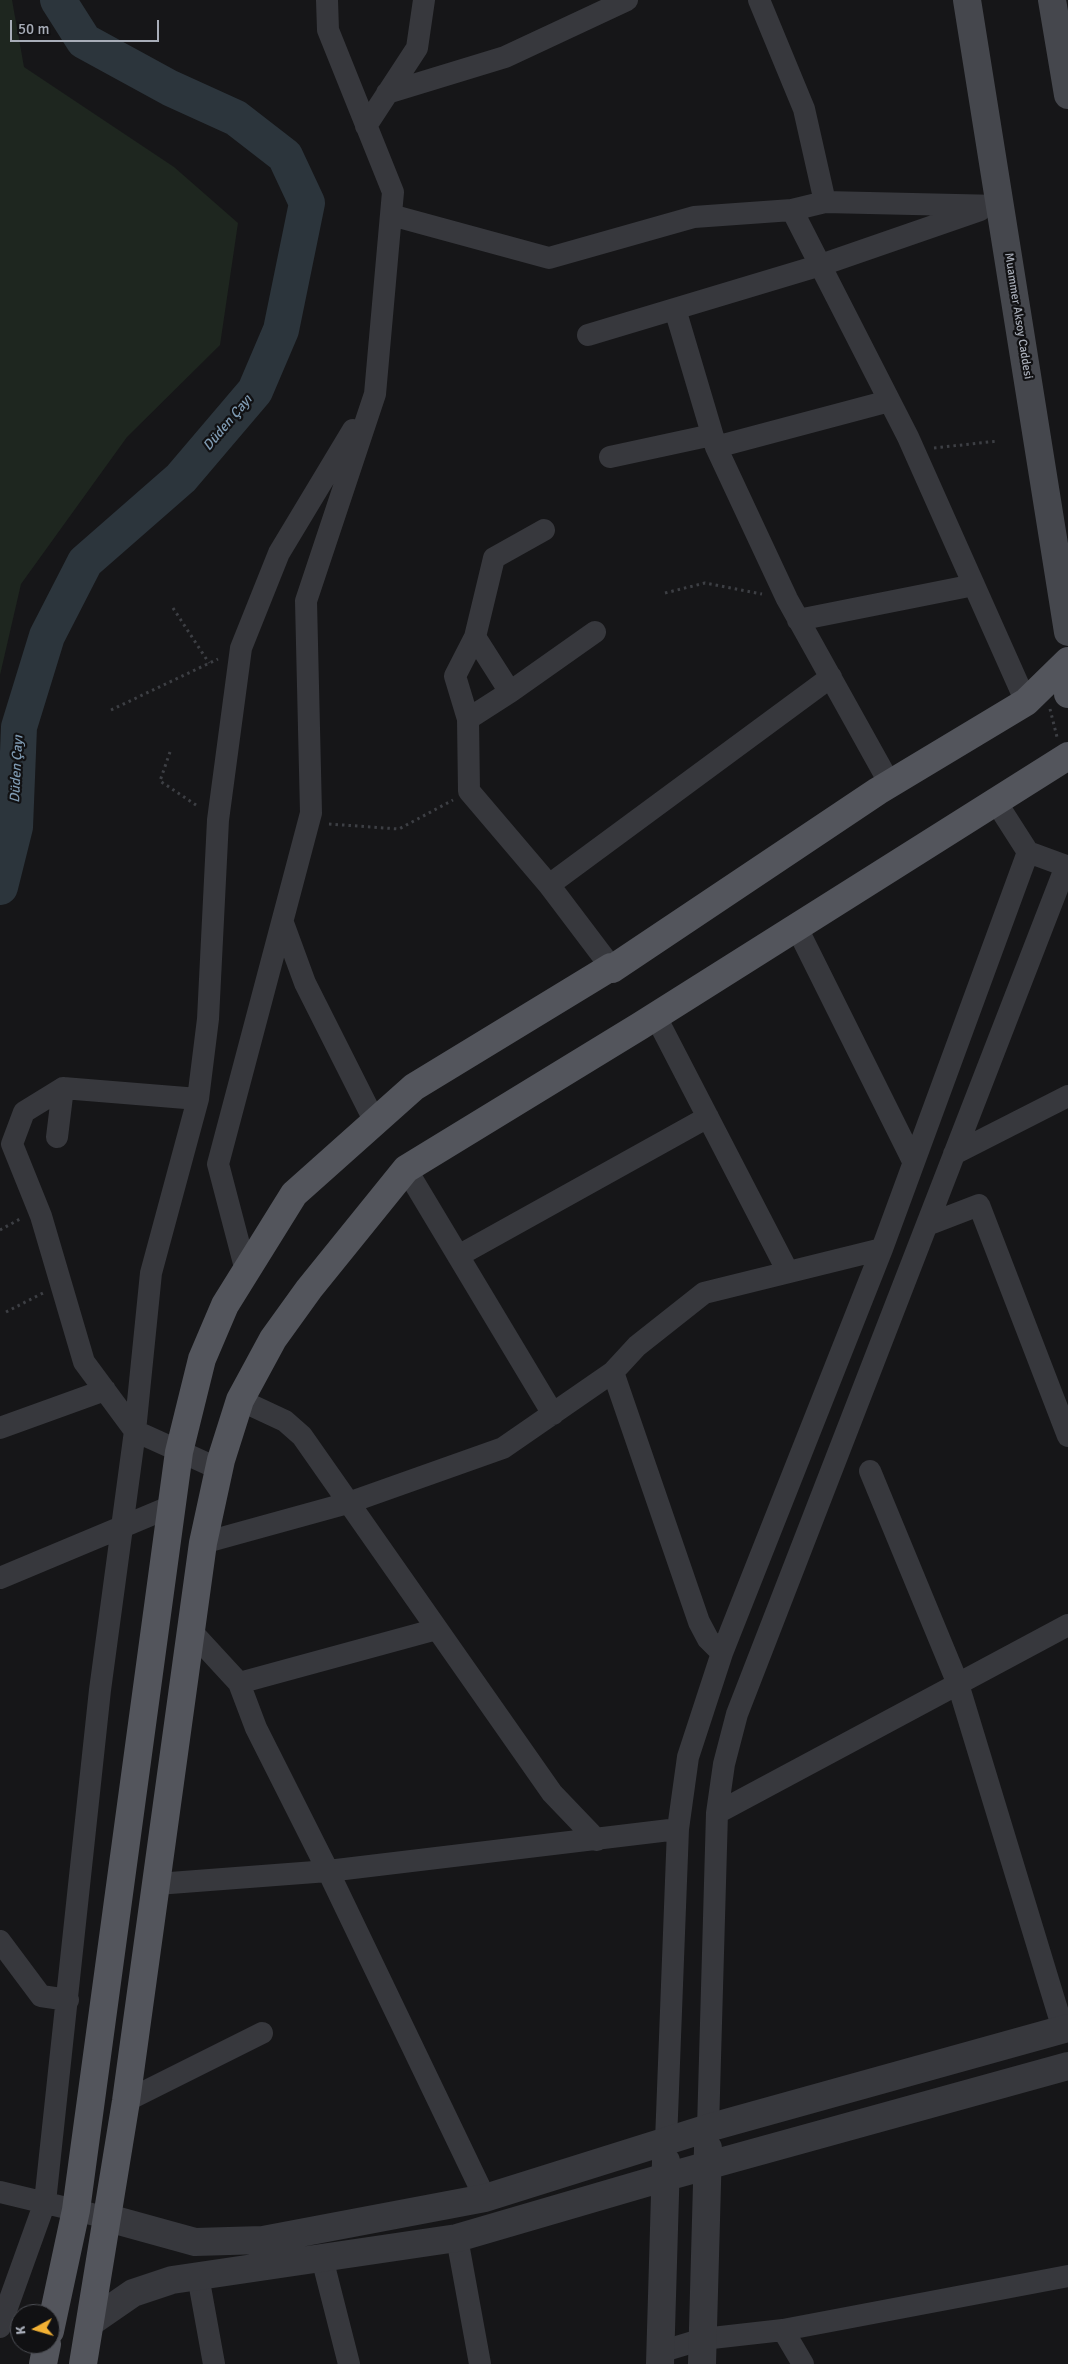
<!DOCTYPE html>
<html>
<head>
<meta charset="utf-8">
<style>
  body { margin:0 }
  #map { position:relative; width:1068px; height:2364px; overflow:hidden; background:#161618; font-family:Signika,sans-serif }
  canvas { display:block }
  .north { position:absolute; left:10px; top:2304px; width:50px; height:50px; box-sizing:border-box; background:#111113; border:1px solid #4d4f55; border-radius:50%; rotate:264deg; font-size:14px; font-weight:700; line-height:20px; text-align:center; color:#a8adb8 }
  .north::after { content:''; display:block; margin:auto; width:18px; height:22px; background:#f2b134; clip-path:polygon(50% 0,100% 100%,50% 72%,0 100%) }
  .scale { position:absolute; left:10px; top:20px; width:149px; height:22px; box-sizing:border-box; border:2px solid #a8adb8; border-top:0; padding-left:6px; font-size:15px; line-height:18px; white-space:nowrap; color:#a8adb8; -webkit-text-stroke:4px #111113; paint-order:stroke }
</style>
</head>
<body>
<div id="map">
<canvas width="1068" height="2364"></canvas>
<div class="north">K</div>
<div class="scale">50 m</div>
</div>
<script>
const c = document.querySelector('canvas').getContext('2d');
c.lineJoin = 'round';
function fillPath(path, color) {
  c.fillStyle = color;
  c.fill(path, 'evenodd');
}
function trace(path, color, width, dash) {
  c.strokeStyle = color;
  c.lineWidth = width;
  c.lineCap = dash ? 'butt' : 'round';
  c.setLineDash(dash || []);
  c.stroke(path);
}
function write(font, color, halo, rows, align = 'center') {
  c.font = font + ' Signika,sans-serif';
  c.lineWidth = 4.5;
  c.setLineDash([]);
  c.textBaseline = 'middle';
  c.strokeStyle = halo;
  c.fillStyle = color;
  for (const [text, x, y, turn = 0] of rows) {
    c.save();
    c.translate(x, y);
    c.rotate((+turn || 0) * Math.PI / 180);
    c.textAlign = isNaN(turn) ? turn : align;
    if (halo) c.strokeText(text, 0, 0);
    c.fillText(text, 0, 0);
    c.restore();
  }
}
fillPath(new Path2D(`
  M0 0H12L24 67 174 167 238 223 220 345 127 437 21 584 0 675Z`), '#1e261f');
trace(new Path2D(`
  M0 887 15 827 19 727 47 636 85 562 181 478 255 391 281 330 307 203 285 156 236 118 170 88 84 41 58 0`), '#2c353c', 36);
trace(new Path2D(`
  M934 448 998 441
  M665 593 705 583 762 594
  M173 608 209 663
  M1050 709 1057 737
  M111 710 218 659
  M170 752 160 781 199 807
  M329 824 399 829 453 800
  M0 1230 20 1219
  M6 1312 43 1293`), '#3d3f44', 3, [2.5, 4]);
trace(new Path2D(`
  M759 0 804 109 825 202
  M387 93 505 57 627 0
  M366 126 417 48 424 0
  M1000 206 825 202 792 210 908 437 1026 702
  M391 215 549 258 694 217 792 210
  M675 309 716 447
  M588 335 821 265 980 210
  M889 401 716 447 787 599 890 784
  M610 457 712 435
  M798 620 974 585
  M475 637 510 692
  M468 719 455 676 475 637 494 558 544 530
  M549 885 469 791 468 719 510 692 595 632
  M283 923 305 983 375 1122
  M797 928 913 1161
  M611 967 549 885 831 677
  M656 1017 788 1272
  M57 1137 63 1088
  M954 1154 1068 1096
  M406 1169 553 1414
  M927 1225 979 1205 1068 1436
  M458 1256 708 1117
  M246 1271 218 1164 311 813 306 601 375 394 393 192 328 30 327 0
  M613 1372 699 1622 708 1639 722 1653
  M240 1400 285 1421 302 1436 552 1793 597 1840
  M0 1428 105 1390
  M219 1469 135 1431 151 1273 198 1099 208 1019 218 820 241 648 279 553 353 430
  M870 1471 958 1684 1063 2029
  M203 1543 348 1503 503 1448 613 1372 637 1346 704 1293 882 1249
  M0 1578 172 1506
  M192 1632 239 1683 256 1728 328 1871 485 2198
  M239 1683 437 1629
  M717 1813 1068 1625
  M157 1884 328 1871 678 1829
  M0 1941 41 1996 68 2000
  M126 2101 262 2033
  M708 2128 717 1813 724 1764 737 1714 1066 866 1028 852 996 802
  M666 2141 678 1829 688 1757 722 1653 882 1249 1028 852
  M0 2192 108 2218
  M457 2238 480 2364
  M322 2258 349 2364
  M198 2276 214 2364
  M0 2327 45 2202 100 1690 135 1431 84 1362 41 1216 12 1144 24 1112 63 1088 198 1099
  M783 2330 803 2364
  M660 2352 703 2339 783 2330 1068 2276`), '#37383d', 22);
trace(new Path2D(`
  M108 2218 195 2242 263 2240 485 2198 708 2128 1068 2028
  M91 2322 133 2293 172 2280 457 2238 666 2177 1068 2066
  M660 2364 666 2161
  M702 2364 708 2148`), '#37383d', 28);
trace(new Path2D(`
  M967 0 1068 632
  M1052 0 1068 95`), '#45474d', 28);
trace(new Path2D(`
  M1068 673V694
  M50 2331 76 2210 179 1452 202 1359 225 1305 294 1194 414 1087 611 967 612 969 878 791 1026 702 1068 661
  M43 2364 47 2344
  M83 2364 126 2101 203 1543 221 1460 240 1400 273 1339 309 1289 406 1169 640 1026 1068 756`), '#53555c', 28);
write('12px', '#a8adb8', '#111113', [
  ["Muammer Aksoy Caddesi",1018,316,81]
]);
write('italic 14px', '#7f9bb3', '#111113', [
  ["Düden Çayı",228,423,-50],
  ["Düden Çayı",17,769,-87]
]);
</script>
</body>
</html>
